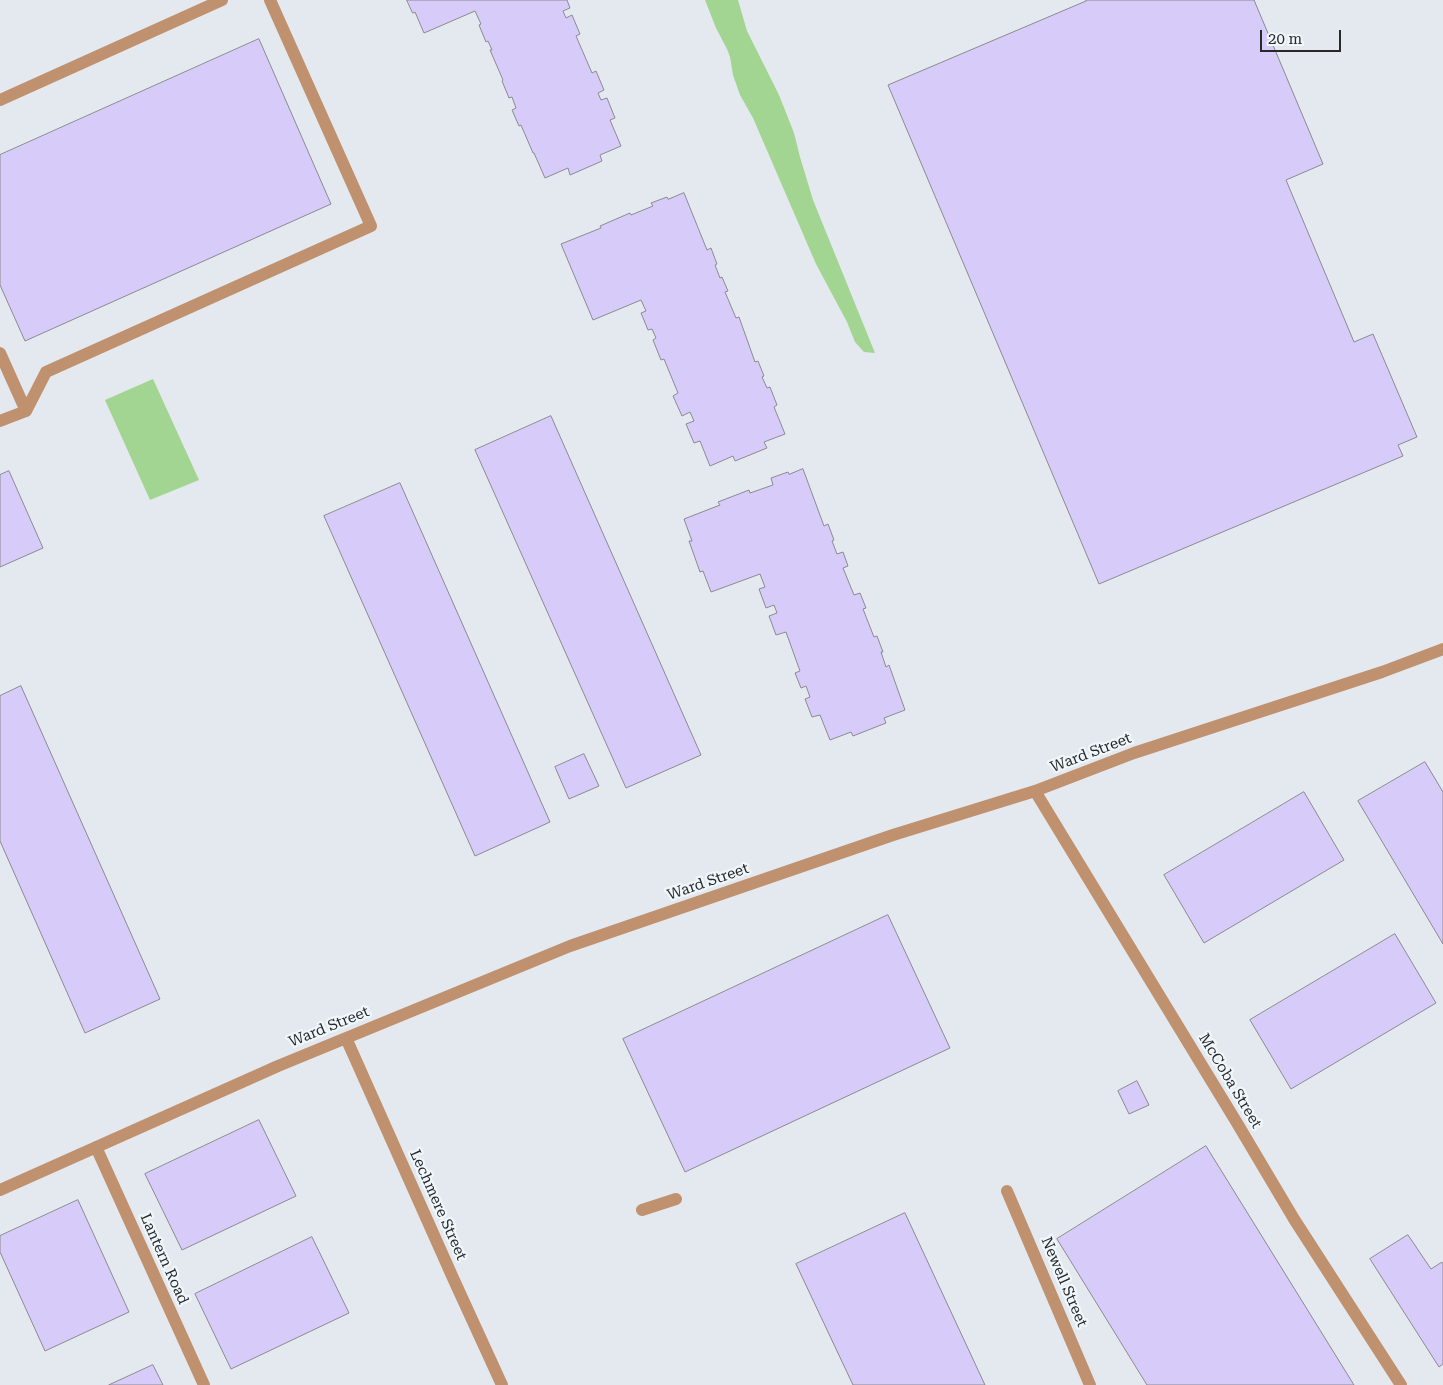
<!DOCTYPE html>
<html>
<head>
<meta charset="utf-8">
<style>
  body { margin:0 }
  #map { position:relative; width:1443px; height:1385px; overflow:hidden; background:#e3e9ee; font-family:"Roboto Serif",serif }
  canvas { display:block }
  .scale { position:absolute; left:1260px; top:30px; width:81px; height:22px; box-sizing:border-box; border:2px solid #26282a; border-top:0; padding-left:6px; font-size:15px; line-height:18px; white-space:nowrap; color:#26282a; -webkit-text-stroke:4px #f0f7fb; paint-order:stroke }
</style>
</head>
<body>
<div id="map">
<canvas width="1443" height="1385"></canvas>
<div class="scale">20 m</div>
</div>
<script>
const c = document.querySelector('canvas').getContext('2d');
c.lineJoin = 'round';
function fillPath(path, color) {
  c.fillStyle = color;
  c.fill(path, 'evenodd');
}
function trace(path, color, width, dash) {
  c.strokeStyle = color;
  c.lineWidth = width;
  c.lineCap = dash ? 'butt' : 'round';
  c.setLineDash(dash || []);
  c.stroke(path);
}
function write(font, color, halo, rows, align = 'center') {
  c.font = font + ' "Roboto Serif",serif';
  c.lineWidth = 4.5;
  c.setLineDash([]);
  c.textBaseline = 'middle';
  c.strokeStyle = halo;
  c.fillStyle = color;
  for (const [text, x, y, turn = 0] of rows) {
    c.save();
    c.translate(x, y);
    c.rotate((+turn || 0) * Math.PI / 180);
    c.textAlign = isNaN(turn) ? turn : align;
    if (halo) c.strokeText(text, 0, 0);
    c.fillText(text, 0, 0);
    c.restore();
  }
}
fillPath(new Path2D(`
  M705 0H738L747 31 779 95 794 133 800 157 813 200 875 353 864 352 855 342 847 322 816 264 753 118 740 95 733 75 730 57 727 49 716 28Z
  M153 379 199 480 150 500 105 400Z`), '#a2d592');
const building = new Path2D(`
  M407 0H567L570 8 563 11 566 18 572 15 580 34 576 36 592 73 596 71 604 90 598 93 601 100 607 98 615 118 610 120 621 146 600 155 602 161 570 175 568 168 545 178 534 153H533L521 125 519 126 512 110 516 108 512 97 509 98 502 81 503 80 490 50H492L488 41 486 42 479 25 481 24 475 11 424 33 415 12 413 13Z
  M1086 0H1254L1323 164 1286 180 1354 342 1373 334 1417 437 1398 445 1403 456 1099 584 888 85 1086 1Z
  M259 39 331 204 25 341 0 285V155Z
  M684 193 707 250 711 248 717 264 715 265 720 278 722 277 728 291 725 292 736 318 739 317 755 362 758 361 764 376 762 377 767 388 770 387 777 405 774 407 785 434 764 442 767 448 735 461 733 456 710 466 700 441 694 443 686 424 694 421 690 412 682 416 673 396 678 393 664 359 661 360 653 340 656 338 652 329 648 330 641 313 646 311 641 300 593 320 561 244 601 228 600 226 630 213 631 215 653 206 651 203 667 197 668 199Z
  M551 416 701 755 626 788 475 450Z
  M803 469 824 526 828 524 834 540 832 541 837 554 843 552 848 566 843 568 854 595 860 593 866 608 863 609 874 637 877 636 883 652H881L886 667 889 665 905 710 884 718 886 723 853 736 851 732 830 740 820 715 812 717 805 699 810 697 806 686 801 688 795 673 800 671 786 632 776 635 769 616 777 613 774 605 766 608 759 589 765 587 760 574 711 592 703 571 700 572 689 541H692L684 519 720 505 718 502 749 490 750 493 773 485 771 478 788 472 789 474Z
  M9 471 43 548 0 567V475Z
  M400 483 550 822 475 856 324 516Z
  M21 686 160 999 85 1033 0 841V696Z
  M584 754 599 786 569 799 555 767Z
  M1425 762 1443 792V944L1358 801Z
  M1304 792 1344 860 1204 943 1164 875Z
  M888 915 950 1048 685 1172 623 1039Z
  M1395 934 1436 1003 1291 1089 1250 1020Z
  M1137 1081 1149 1105 1129 1114 1118 1091Z
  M259 1120 296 1196 182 1250 145 1174Z
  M1206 1146 1354 1385H1147L1057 1239Z
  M78 1200 129 1312 45 1351 0 1252V1236Z
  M905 1213 985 1385H853L796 1264Z
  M1408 1235 1431 1269 1442 1262 1443 1264V1364L1439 1367 1370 1259Z
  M312 1237 349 1313 231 1369 195 1294Z
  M153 1365 163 1385H109Z`);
fillPath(building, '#d7cbf9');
trace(building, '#8b8a90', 1);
trace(new Path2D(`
  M0 100 222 0
  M0 353 26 411
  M0 421 26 411 46 372 371 226 270 0
  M1035 791 1237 1123 1294 1219 1401 1385
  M346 1038 453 1278 502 1385
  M96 1147 204 1385
  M0 1190 278 1066 570 946 893 835 1035 791 1134 753 1382 672 1443 649
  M1007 1191 1090 1385
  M642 1210 676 1199`), '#c0916e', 12);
write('15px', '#26282a', '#f0f7fb', [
  ["Ward Street",1091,753,-21],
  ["Ward Street",708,882,-19],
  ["Ward Street",329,1027,-22],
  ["McCoba Street",1230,1081,59],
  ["Lechmere Street",438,1205,66],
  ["Lantern Road",164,1259,66],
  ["Newell Street",1064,1282,67]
]);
</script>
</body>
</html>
